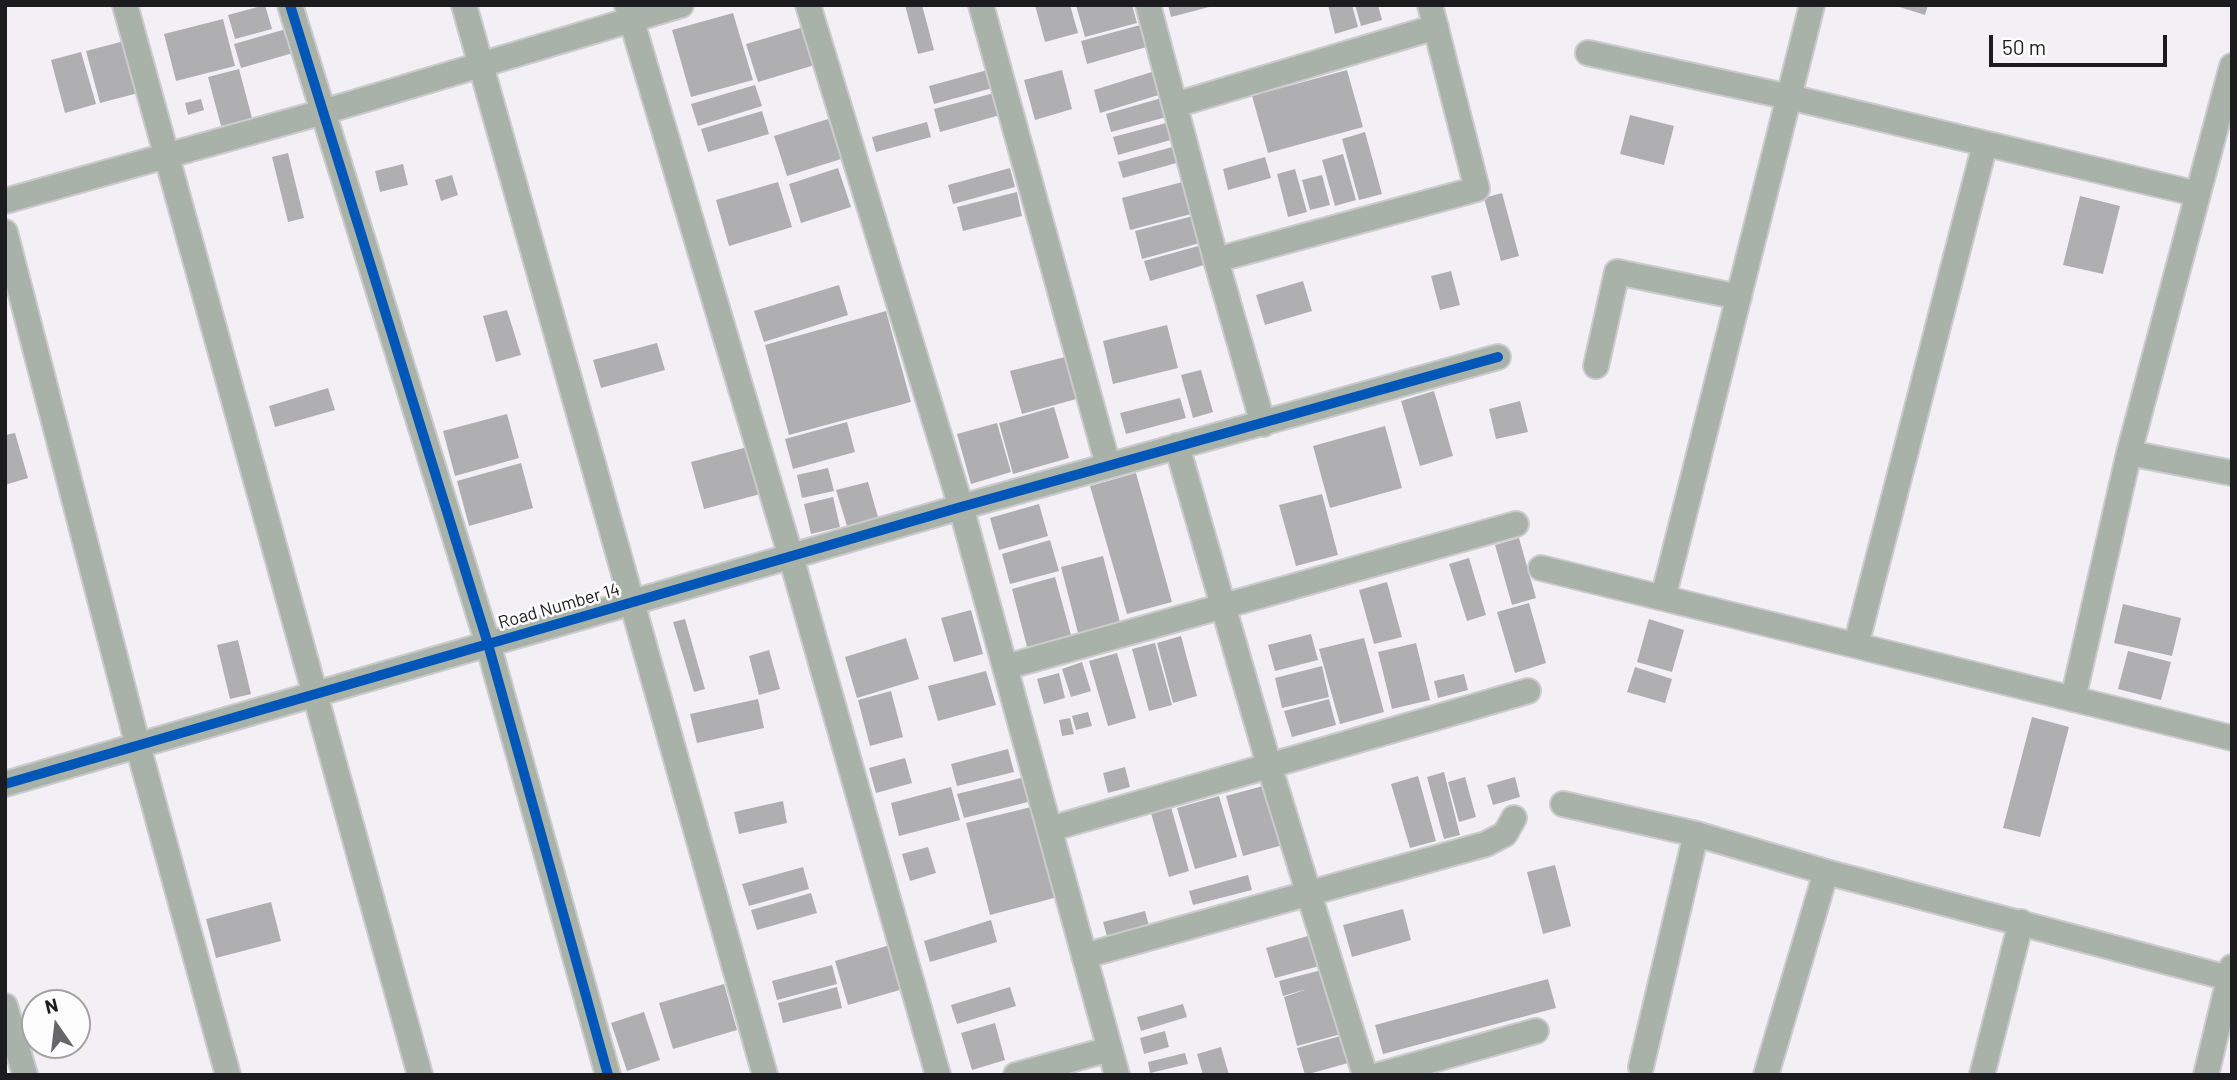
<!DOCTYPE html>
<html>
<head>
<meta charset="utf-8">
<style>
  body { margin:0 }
  #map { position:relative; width:2237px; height:1080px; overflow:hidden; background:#f2f0f5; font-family:Barlow,sans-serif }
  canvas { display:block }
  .frame { position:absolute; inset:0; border:7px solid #1c1b1d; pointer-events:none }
  .north { position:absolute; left:21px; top:989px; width:70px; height:70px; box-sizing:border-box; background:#fdfdfe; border:2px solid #a3a3a4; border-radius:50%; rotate:346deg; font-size:19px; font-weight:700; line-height:28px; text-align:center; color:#1c1b1d }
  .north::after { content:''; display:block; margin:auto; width:24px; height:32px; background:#676669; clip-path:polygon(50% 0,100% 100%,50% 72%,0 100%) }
  .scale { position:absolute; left:1989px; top:35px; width:178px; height:32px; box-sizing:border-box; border:4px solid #1c1b1d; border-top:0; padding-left:9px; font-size:21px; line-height:24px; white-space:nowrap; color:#1c1b1d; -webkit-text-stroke:5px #fdfdfe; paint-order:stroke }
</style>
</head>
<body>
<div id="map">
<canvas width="2237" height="1080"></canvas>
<div class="frame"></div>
<div class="north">N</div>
<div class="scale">50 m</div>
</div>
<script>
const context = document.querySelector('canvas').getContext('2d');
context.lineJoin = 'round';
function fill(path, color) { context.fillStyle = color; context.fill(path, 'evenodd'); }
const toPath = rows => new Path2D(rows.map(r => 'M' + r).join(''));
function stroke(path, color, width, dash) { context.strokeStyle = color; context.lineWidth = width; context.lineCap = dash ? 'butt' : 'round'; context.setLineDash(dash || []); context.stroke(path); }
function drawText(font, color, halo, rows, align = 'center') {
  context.font = font + ' Barlow,sans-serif'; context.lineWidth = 5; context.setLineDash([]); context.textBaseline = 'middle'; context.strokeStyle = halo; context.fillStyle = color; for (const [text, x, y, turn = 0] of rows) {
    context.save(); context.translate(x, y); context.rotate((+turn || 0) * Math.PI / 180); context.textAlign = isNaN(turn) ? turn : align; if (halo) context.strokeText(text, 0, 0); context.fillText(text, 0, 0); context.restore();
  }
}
fill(toPath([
  [265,5,272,29,235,39,228,15],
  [905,5,922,5,934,50,918,54],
  [1035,5,1070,5,1078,33,1045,42],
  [1076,5,1132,5,1137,23,1085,37],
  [1168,5,1213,5,1213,6,1171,17],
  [1328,5,1352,5,1358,27,1335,34],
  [1355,5,1378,5,1382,20,1361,26],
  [1893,5,1928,5,1925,15],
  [733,13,753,80,691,97,672,30],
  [223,19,235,66,176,81,164,34],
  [1144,24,1150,46,1087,64,1081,41],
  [807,26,818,64,758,82,746,44],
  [293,27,300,51,241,68,234,44],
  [132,39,146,91,100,103,86,51],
  [81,52,96,104,65,113,51,60],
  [239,69,252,118,221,126,208,77],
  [991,69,996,87,934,104,929,86],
  [1062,70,1072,109,1035,120,1024,80],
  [1347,70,1363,127,1268,153,1252,96],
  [1155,71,1162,94,1100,113,1094,90],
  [755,85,762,106,698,126,691,104],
  [994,93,1000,115,940,132,934,109],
  [1165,97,1170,116,1111,132,1106,114],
  [201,99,204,110,188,115,185,103],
  [762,111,769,134,708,152,701,129],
  [1630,115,1674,126,1664,165,1620,154],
  [828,119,841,159,787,176,774,136],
  [927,122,931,137,876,152,872,137],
  [1170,122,1174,139,1118,155,1113,137],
  [1365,132,1382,194,1359,200,1342,139],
  [1176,146,1180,162,1123,178,1118,162],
  [288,153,304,218,288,222,272,157],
  [1343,154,1356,200,1335,206,1322,160],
  [1265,157,1271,178,1228,190,1223,169],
  [403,164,408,185,380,192,375,171],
  [838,168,851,207,801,223,789,184],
  [1010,168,1015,187,953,204,948,185],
  [1295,169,1307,212,1288,217,1277,174],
  [452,175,458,195,441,201,435,180],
  [1322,175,1330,205,1310,210,1302,180],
  [1186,181,1195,213,1130,230,1122,198],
  [778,182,792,227,729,246,716,200],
  [1017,192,1022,216,963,231,957,207],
  [1502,193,1519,256,1501,261,1484,198],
  [2080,196,2120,206,2103,274,2063,265],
  [1193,216,1200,243,1142,259,1135,231],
  [1209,243,1214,262,1150,281,1144,261],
  [1451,271,1460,305,1440,310,1431,276],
  [1303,281,1312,311,1265,325,1256,295],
  [839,285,848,315,764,342,754,311],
  [507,310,521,355,496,362,483,316],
  [886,311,911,402,789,435,765,345],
  [1167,325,1178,368,1113,384,1103,341],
  [657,343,665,370,601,388,593,360],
  [1069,356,1080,398,1022,414,1010,371],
  [1201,370,1213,412,1193,418,1181,375],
  [328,388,335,410,275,427,269,406],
  [1434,391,1453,456,1420,466,1401,401],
  [1180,398,1186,418,1126,434,1120,413],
  [1520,401,1528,432,1496,439,1489,409],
  [1054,407,1069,458,1013,474,999,423],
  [507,414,519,458,455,476,443,431],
  [847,422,855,452,793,469,785,439],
  [997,423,1011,472,971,484,957,434],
  [1385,426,1402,488,1330,508,1313,446],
  [15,433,28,478,5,485,5,435],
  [755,445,768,492,704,509,691,462],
  [521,463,533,508,469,526,457,481],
  [828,468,834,491,802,498,797,475],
  [1136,473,1172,602,1127,614,1090,486],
  [868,482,878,517,847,526,836,490],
  [1322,494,1338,555,1296,566,1279,505],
  [833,497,840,527,811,534,804,504],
  [1039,504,1048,536,999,550,990,518],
  [1519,538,1536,598,1512,605,1495,545],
  [1050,540,1059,571,1010,584,1002,554],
  [1103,556,1120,622,1078,633,1061,567],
  [1469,558,1486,615,1467,621,1449,564],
  [1055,577,1071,635,1027,647,1012,589],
  [1387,582,1402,637,1374,644,1359,590],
  [1529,603,1546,663,1515,673,1497,612],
  [2123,604,2181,618,2172,656,2114,643],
  [971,610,983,654,954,662,941,618],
  [685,619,705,689,694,692,673,622],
  [1649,619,1684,630,1672,672,1637,662],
  [1311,634,1318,660,1275,671,1268,645],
  [1181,636,1197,696,1173,703,1157,643],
  [906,638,919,679,857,698,845,657],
  [1364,638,1384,712,1340,724,1319,649],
  [238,640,251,694,230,699,217,645],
  [1155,643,1172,705,1149,711,1132,649],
  [1416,643,1430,700,1392,709,1378,652],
  [769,650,780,689,759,695,749,656],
  [2128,651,2171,662,2161,700,2118,689],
  [1117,653,1136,718,1108,726,1089,661],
  [1082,662,1091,691,1071,697,1062,669],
  [1322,666,1329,697,1282,708,1275,678],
  [1635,667,1672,679,1665,703,1627,692],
  [986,671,996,705,938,721,928,686],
  [1059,673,1065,698,1044,704,1037,679],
  [1464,674,1468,690,1438,698,1434,681],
  [891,691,903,737,870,746,858,700],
  [758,699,764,728,697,743,690,714],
  [1329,699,1336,725,1292,737,1284,711],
  [1088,712,1092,726,1076,730,1072,716],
  [2032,717,2069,727,2040,837,2003,828],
  [1070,718,1074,734,1062,736,1059,720],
  [1008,749,1014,772,957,786,951,764],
  [905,758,912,783,876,793,869,768],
  [1125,767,1130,787,1108,793,1103,773],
  [1444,772,1460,835,1444,839,1427,777],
  [1029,776,1036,800,964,818,957,794],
  [1418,776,1436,841,1410,848,1391,784],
  [1465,777,1476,817,1459,822,1448,782],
  [1515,777,1520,797,1493,805,1487,785],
  [1274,783,1290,843,1243,856,1226,796],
  [951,787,960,820,899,836,891,803],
  [1219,796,1237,857,1195,869,1177,808],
  [783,801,787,823,739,834,734,812],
  [1031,807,1054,898,990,915,966,823],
  [1171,807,1189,871,1169,877,1151,813],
  [928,847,936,873,910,881,902,854],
  [1555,865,1571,926,1543,934,1527,872],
  [803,867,809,889,749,906,742,884],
  [1248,875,1252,890,1193,905,1189,891],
  [811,893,817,913,757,930,751,910],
  [271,902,281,941,216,958,206,919],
  [1403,909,1411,940,1352,957,1343,925],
  [1145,911,1150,930,1108,940,1103,922],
  [991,920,997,942,930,962,924,941],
  [1315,934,1323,965,1275,978,1266,948],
  [897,943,910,987,848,1005,835,961],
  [832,965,837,984,777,1000,772,981],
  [1329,968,1345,1033,1297,1046,1284,997,1307,989,1283,996,1279,981],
  [1548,979,1556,1008,1383,1054,1375,1025],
  [724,984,737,1030,673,1049,659,1003],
  [837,987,842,1008,783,1023,778,1003],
  [1010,987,1016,1006,957,1024,951,1005],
  [1183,1004,1187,1017,1141,1031,1137,1017],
  [644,1012,660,1060,627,1071,611,1023],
  [995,1023,1005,1060,972,1070,961,1033],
  [1165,1031,1169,1047,1144,1054,1140,1038],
  [1351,1033,1359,1060,1305,1075,1297,1048],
  [1221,1047,1229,1075,1203,1075,1197,1054],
  [1185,1053,1188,1064,1150,1073,1148,1062]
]), '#afafb2');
const minor = toPath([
  [125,5,420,1075],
  [290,5,488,644,608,1075],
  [464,5,765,1075],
  [627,5,791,557,938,1075],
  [808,5,961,507,1117,1075],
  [981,5,1108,465],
  [1148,5,1216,260,1263,424],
  [1588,53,1789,97,2198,194],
  [2232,66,2129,453,2232,473],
  [1175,105,1436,27],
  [5,201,323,112,681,5],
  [5,232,138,746,228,1075],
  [1216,260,1477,189,1430,5],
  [1596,366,1617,272,1739,297],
  [1177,446,1269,765,1365,1075],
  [1541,568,2232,738],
  [1663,598,1812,5],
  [1856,645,1985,144],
  [1006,667,1516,524],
  [2073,699,2129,453],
  [5,784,961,507,1498,357],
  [1563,804,1696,834,1826,872,2232,979],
  [1050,829,1528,691],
  [1084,956,1486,844,1505,834,1514,818],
  [5,1006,25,1075],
  [1641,1067,1696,834],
  [1016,1075,1110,1049],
  [1379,1075,1536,1031],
  [1766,1075,1826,872],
  [1982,1075,2021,922],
  [2206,1075,2232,967]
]);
stroke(minor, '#cbcacd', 28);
stroke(minor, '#a9b2a8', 24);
stroke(toPath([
  [290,5,488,644,608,1075],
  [5,784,961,507,1498,357]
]), '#0057b8', 10);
drawText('18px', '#1c1b1d', '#fdfdfe', [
  ["Road Number 14",559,606,-16]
]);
</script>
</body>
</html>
